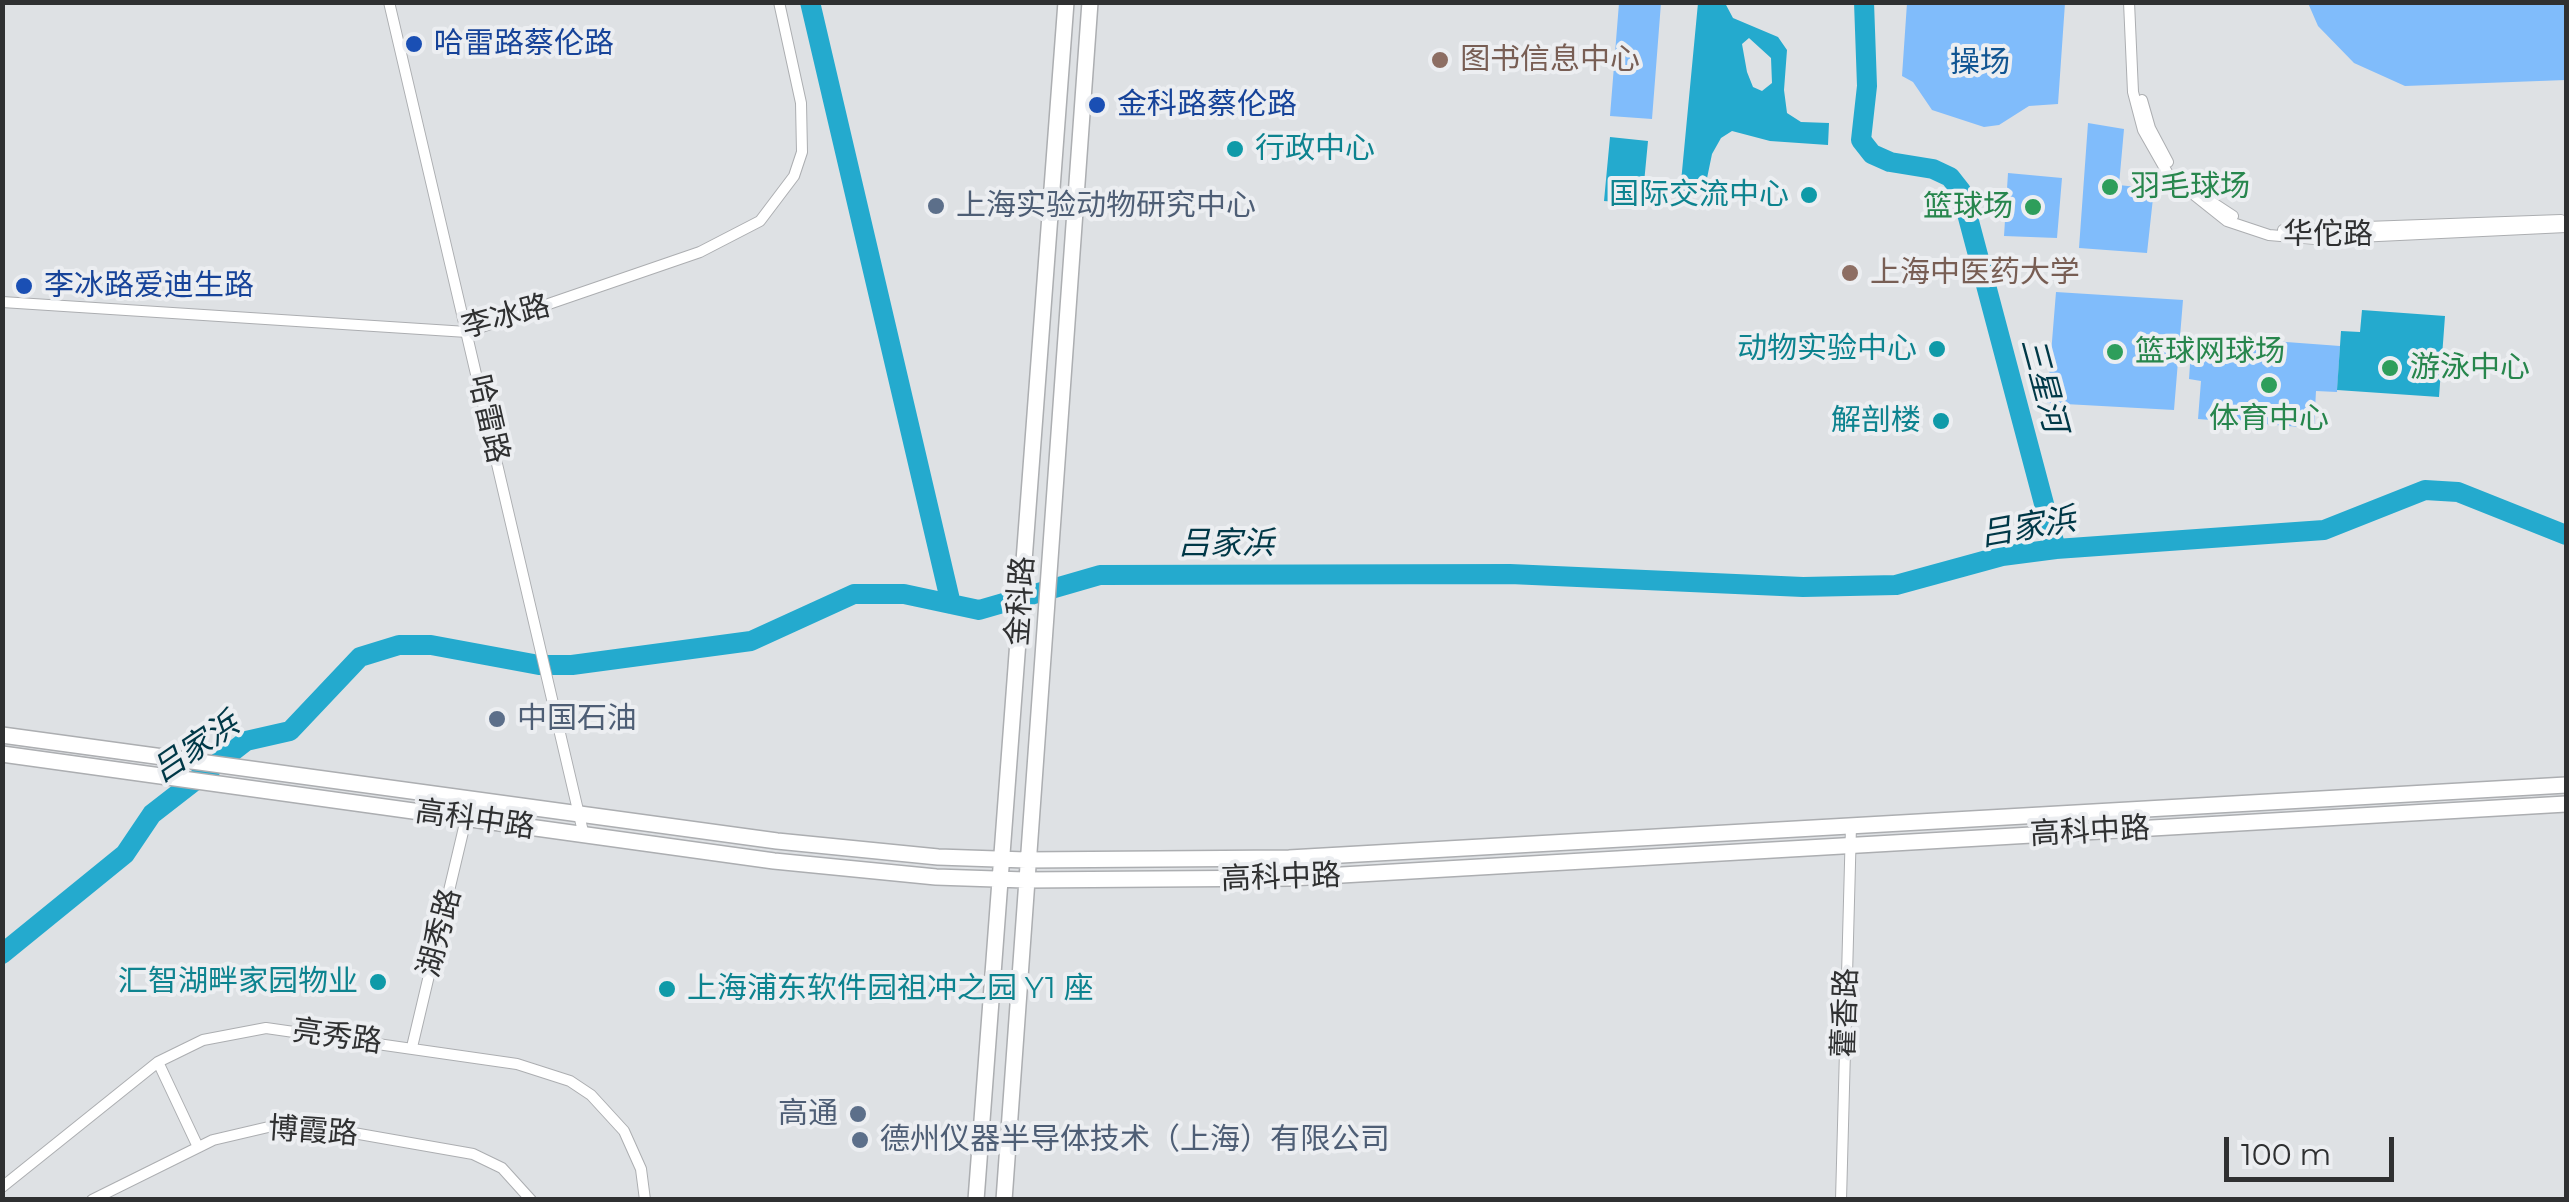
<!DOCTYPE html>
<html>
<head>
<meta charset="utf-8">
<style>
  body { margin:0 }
  #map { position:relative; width:2569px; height:1202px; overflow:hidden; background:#dee1e4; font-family:Montserrat,sans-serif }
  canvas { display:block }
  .frame { position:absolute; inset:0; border:5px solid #2f3031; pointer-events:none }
  .scale { position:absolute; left:2224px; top:1137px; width:170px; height:45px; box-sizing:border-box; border:5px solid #2f3031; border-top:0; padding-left:12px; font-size:30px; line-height:35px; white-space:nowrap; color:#2f3031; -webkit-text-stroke:8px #eceef1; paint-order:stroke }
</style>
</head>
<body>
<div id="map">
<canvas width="2569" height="1202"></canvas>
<div class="frame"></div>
<div class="scale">100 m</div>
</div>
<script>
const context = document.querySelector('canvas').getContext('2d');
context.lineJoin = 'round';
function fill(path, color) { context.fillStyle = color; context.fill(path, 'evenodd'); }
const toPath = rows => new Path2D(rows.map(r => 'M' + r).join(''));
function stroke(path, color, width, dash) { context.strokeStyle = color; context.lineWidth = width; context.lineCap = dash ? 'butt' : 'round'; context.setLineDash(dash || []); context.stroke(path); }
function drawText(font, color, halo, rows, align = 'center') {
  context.font = font + ' Montserrat,"Noto Sans SC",sans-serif'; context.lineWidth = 8; context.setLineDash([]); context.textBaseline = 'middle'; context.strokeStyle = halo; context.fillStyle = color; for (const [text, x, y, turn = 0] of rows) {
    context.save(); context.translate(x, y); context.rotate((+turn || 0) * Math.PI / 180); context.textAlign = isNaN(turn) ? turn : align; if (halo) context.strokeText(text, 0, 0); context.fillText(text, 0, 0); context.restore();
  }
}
fill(toPath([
  [1619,3,1661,3,1652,119,1610,116],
  [1907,3,2065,3,2058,104,2029,106,1999,125,1984,127,1932,110,1913,82,1902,76],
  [2308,3,2566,3,2566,80,2405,86,2354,63,2318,26],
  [2088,123,2124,129,2119,185,2154,189,2147,253,2079,248],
  [2008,173,2062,178,2057,238,2004,236],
  [2056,292,2183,300,2174,410,2047,403],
  [2192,335,2340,346,2337,392,2316,391,2314,428,2198,419,2201,381,2189,379]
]), '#80bcfb');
fill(toPath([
  [1698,3,1725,3,1733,18,1778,37,1787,50,1784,90,1787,113,1801,122,1829,123,1828,145,1770,141,1732,131,1721,138,1712,154,1705,188,1679,203],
  [1749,38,1771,58,1772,83,1762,91,1753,87,1747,72,1742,44],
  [1610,137,1648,141,1642,204,1604,201],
  [2362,310,2445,316,2439,397,2337,390,2341,331,2360,332]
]), '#24aace');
stroke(toPath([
  [810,2,951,604],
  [1864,2,1867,86,1861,140,1872,154,1890,162,1933,169,1950,177,1961,191,2056,549],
  [2,954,125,854,152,814,246,741,290,731,360,657,399,645,431,645,539,665,572,665,751,641,854,594,904,594,979,610,1100,575,1510,574,1803,587,1896,585,2002,556,2056,549,2324,530,2425,490,2458,492,2566,535]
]), '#24aace', 20);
const minor = toPath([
  [389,2,584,836],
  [2129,2,2133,92,2143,130,2168,174,2227,221,2269,235,2316,239,2566,227],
  [2142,100,2150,128,2168,162],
  [2201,195,2233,216],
  [2283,230,2561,220],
  [2,302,467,332,700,252,760,221,794,176,802,152,801,103,779,2],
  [412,1047,466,819],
  [158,1062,198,1147],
  [2,1187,158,1062,203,1040,266,1028,517,1064,570,1081,591,1095,624,1131,641,1169,645,1200],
  [92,1200,213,1140,277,1125,325,1128,473,1154,502,1168,531,1200],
  [1841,1200,1851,826]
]);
const primary = toPath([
  [2,735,777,841,938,857,1026,860,1289,858,2566,785],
  [2,754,774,861,936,877,1025,880,1290,878,2566,804],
  [976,1200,1066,2],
  [1004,1200,1090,2]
]);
stroke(minor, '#acaeb1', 12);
stroke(primary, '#acaeb1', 18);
stroke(minor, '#fff', 10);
stroke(primary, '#fff', 15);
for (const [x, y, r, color] of [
  [414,44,10,"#1a4fb4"],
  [1440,60,10,"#8d6e63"],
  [1097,105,10,"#1a4fb4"],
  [1235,149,10,"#0f9aa8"],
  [2110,187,10,"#2e9e5b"],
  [1809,195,10,"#0f9aa8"],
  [936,206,10,"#5c6f8a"],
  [2033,207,10,"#2e9e5b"],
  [1850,273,10,"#8d6e63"],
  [24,286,10,"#1a4fb4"],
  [1937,349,10,"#0f9aa8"],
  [2115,352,10,"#2e9e5b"],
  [2390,368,10,"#2e9e5b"],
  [2269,385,10,"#2e9e5b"],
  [1941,421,10,"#0f9aa8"],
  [497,719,10,"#5c6f8a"],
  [378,982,10,"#0f9aa8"],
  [667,989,10,"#0f9aa8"],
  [858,1114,10,"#5c6f8a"],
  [860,1140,10,"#5c6f8a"]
]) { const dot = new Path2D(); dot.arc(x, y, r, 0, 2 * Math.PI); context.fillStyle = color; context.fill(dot); stroke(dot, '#eceef1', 4); }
drawText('30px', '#164399', '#eceef1', [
  ["哈雷路蔡伦路",434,44],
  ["金科路蔡伦路",1117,105],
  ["李冰路爱迪生路",44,286]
], 'left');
drawText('30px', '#785e54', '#eceef1', [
  ["图书信息中心",1460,60],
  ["上海中医药大学",1870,273]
], 'left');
drawText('30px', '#105592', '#eceef1', [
  ["操场",1980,63]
]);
drawText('30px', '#0d838f', '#eceef1', [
  ["行政中心",1255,149,"left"],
  ["国际交流中心",1789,195],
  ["动物实验中心",1917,349],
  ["解剖楼",1921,421],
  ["汇智湖畔家园物业",358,982],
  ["上海浦东软件园祖冲之园 Y1 座",687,989,"left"]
], 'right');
drawText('30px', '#27864d', '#eceef1', [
  ["羽毛球场",2130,187],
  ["篮球场",2013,207,"right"],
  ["篮球网球场",2135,352],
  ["游泳中心",2410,368],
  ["体育中心",2269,419,"center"]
], 'left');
drawText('30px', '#4e5e75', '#eceef1', [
  ["上海实验动物研究中心",956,206],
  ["中国石油",517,719],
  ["高通",838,1114,"right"],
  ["德州仪器半导体技术（上海）有限公司",880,1140]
], 'left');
drawText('30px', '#2f3031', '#eceef1', [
  ["华佗路",2328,235],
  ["李冰路",506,317,-15],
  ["哈雷路",488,419,77],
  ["金科路",1021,601,-86],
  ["高科中路",475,820,8],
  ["高科中路",2090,832,-3],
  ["高科中路",1281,878,-2],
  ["湖秀路",440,933,-75],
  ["藿香路",1846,1013,-88],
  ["亮秀路",337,1037,8],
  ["博霞路",313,1132,4]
]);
drawText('italic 32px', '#003847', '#eceef1', [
  ["三星河",2043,385,75],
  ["吕家浜",2028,528,-10],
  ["吕家浜",1226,545],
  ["吕家浜",196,748,-34]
]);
</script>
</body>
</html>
